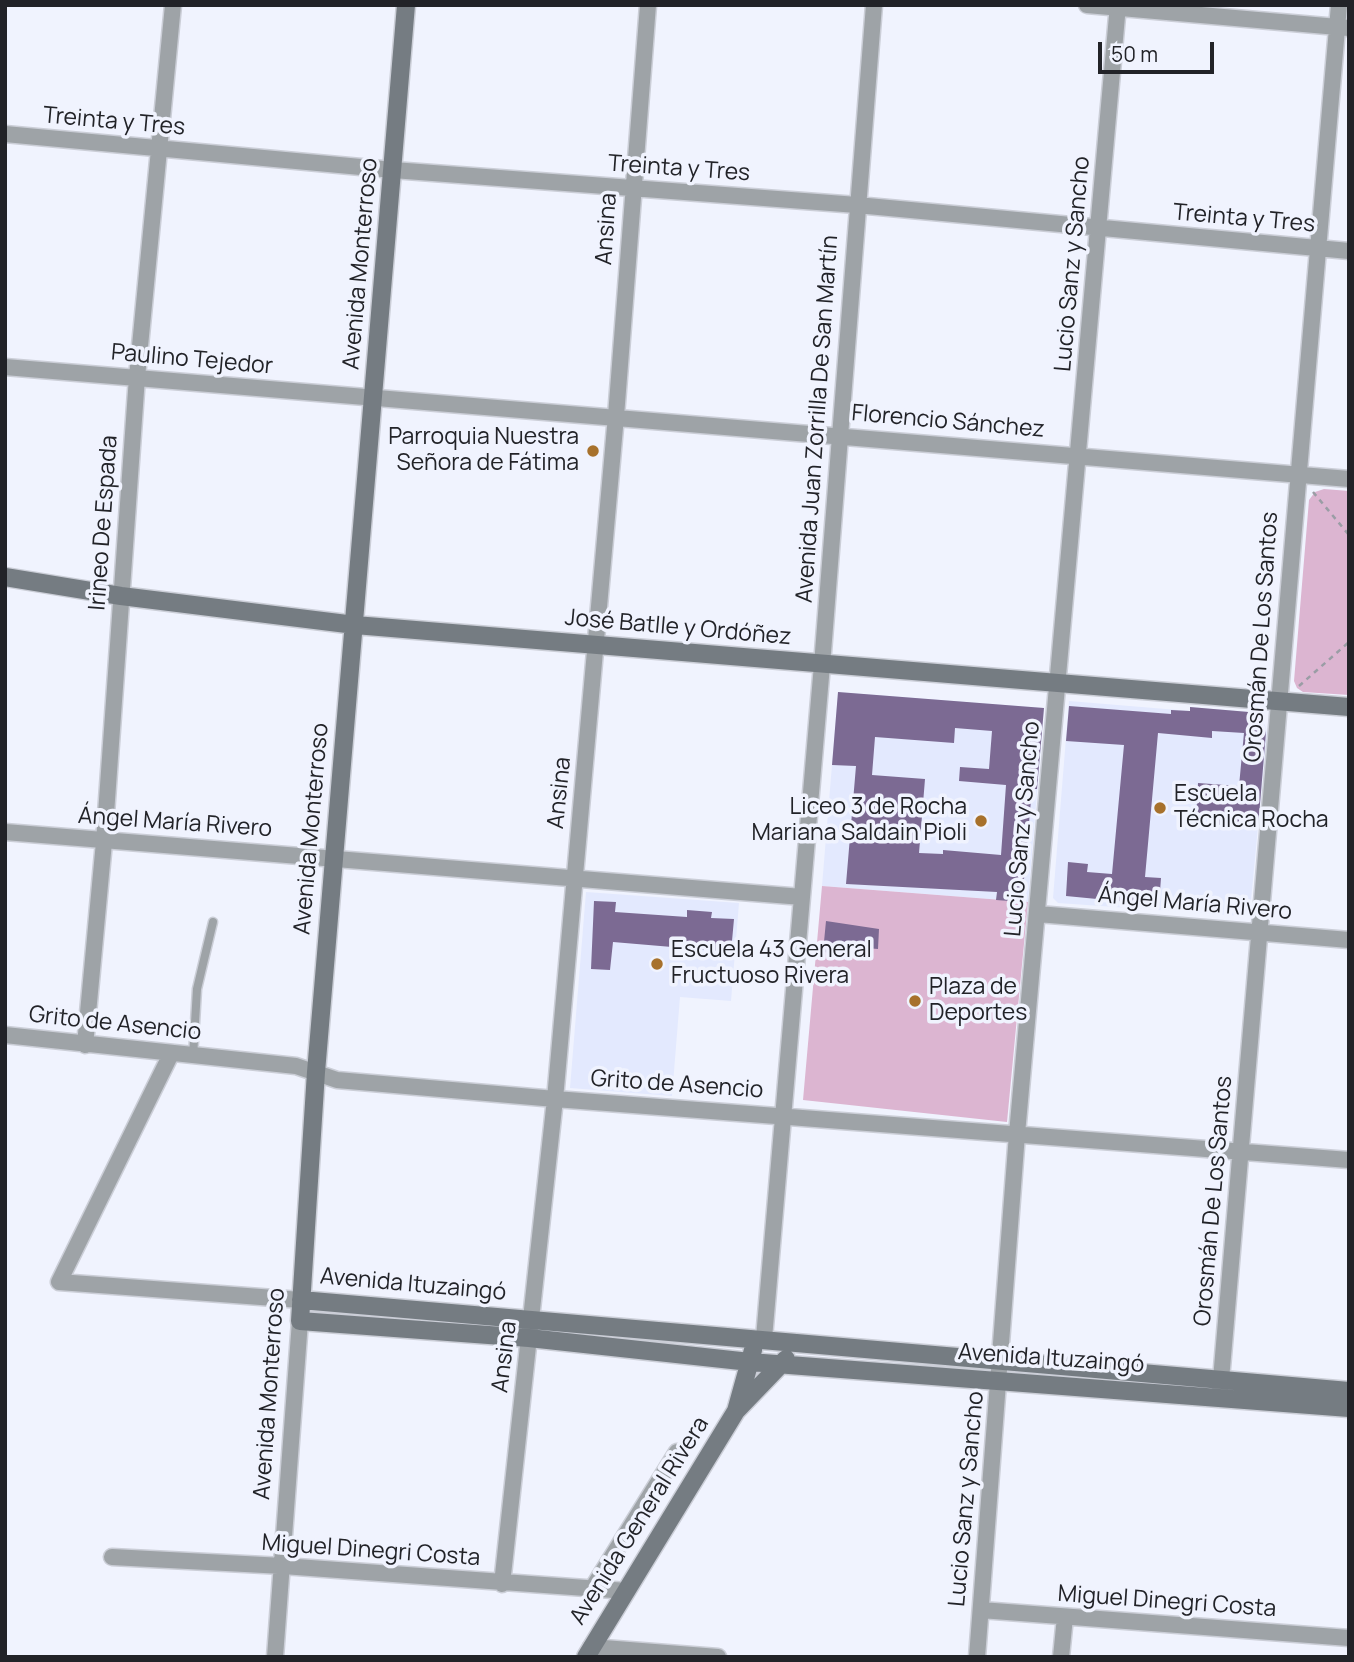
<!DOCTYPE html>
<html>
<head>
<meta charset="utf-8">
<style>
  body { margin:0 }
  #map { position:relative; width:1354px; height:1662px; overflow:hidden; background:#f0f3fe; font-family:Manrope,sans-serif }
  canvas { display:block }
  .frame { position:absolute; inset:0; border:7px solid #222328; pointer-events:none }
  .scale { position:absolute; left:1098px; top:42px; width:116px; height:32px; box-sizing:border-box; border:4px solid #222328; border-top:0; padding-left:9px; font-size:21px; line-height:24px; white-space:nowrap; color:#222328; -webkit-text-stroke:5px #f0f3fe; paint-order:stroke }
</style>
</head>
<body>
<div id="map">
<canvas width="1354" height="1662"></canvas>
<div class="frame"></div>
<div class="scale">50 m</div>
</div>
<script>
const context = document.querySelector('canvas').getContext('2d');
context.lineJoin = 'round';
function fill(path, color) { context.fillStyle = color; context.fill(path, 'evenodd'); }
const toPath = rows => new Path2D(rows.map(r => 'M' + r).join(''));
function stroke(path, color, width, dash) { context.strokeStyle = color; context.lineWidth = width; context.lineCap = dash ? 'butt' : 'round'; context.setLineDash(dash || []); context.stroke(path); }
function drawText(font, color, halo, rows, align = 'center') {
  context.font = font + ' Manrope,sans-serif'; context.lineWidth = 7; context.setLineDash([]); context.textBaseline = 'middle'; context.strokeStyle = halo; context.fillStyle = color; for (const [text, x, y, turn = 0] of rows) {
    context.save(); context.translate(x, y); context.rotate((+turn || 0) * Math.PI / 180); context.textAlign = isNaN(turn) ? turn : align; if (halo) context.strokeText(text, 0, 0); context.fillText(text, 0, 0); context.restore();
  }
}
fill(toPath([
  [838,692,1044,708,1028,902,822,886],
  [1069,701,1190,711,1190,707,1249,712,1263,719,1267,732,1250,911,1243,916,1058,903,1053,898],
  [586,892,739,903,731,1001,680,997,672,1096,570,1088]
]), '#e3e9fe');
fill(toPath([
  [1324,489,1349,491,1349,695,1303,692,1297,688,1294,681,1309,500,1315,492],
  [822,886,1028,902,1007,1122,803,1100]
]), '#dcb5d1');
fill(toPath([
  [838,692,1044,708,1037,789,1032,789,1022,902,996,900,997,892,846,884,856,766,832,765],
  [955,728,992,731,989,769,960,767,959,781,1006,785,1001,855,943,850,943,854,919,853,925,779,872,775,875,737,954,743],
  [1069,706,1171,714,1171,710,1190,711,1190,707,1249,712,1259,716,1266,732,1258,828,1210,824,1211,818,1196,817,1198,783,1239,786,1244,733,1212,731,1212,738,1158,733,1145,877,1161,878,1159,905,1066,896,1068,862,1088,864,1087,872,1112,874,1124,745,1066,741],
  [594,901,616,902,615,912,687,917,687,910,712,912,711,918,734,919,731,952,613,942,610,970,591,969],
  [826,921,879,929,878,949,841,946,840,954,823,952]
]), '#7c6a93');
const lane = toPath([
  [193,1057,197,989,213,922]
]);
const street = toPath([
  [1087,5,1349,28],
  [5,134,393,170,857,205,1349,251],
  [5,367,1349,479],
  [5,832,802,897],
  [1038,914,1349,940],
  [5,1035,296,1066,337,1080,555,1099,1349,1160],
  [85,1045,104,842,137,377,173,5],
  [171,1054,59,1282,301,1300],
  [764,1338,822,665,874,5],
  [1220,1391,1339,5],
  [112,1557,283,1566,627,1591],
  [502,1584,555,1099,616,416,648,5],
  [592,1589,677,1452],
  [981,1610,1349,1638],
  [591,1647,718,1657],
  [275,1657,300,1321],
  [977,1657,1017,1134,1118,5],
  [1061,1657,1065,1617]
]);
const secondary = toPath([
  [406,5,316,1072,300,1321,529,1338,750,1362,1349,1408],
  [5,577,121,596,355,625,1349,707],
  [301,1300,1349,1391],
  [736,1411,753,1350],
  [586,1657,736,1411,786,1359]
]);
stroke(lane, '#cbced7', 11);
stroke(street, '#cbced7', 19);
stroke(secondary, '#cbced7', 21);
stroke(toPath([
  [1313,492,1349,535],
  [1299,686,1349,642]
]), '#9a9da5', 2.5, [5, 5]);
stroke(lane, '#9ea3a7', 8);
stroke(street, '#9ea3a7', 16);
stroke(secondary, '#757c82', 18);
for (const [x, y, r, color] of [
  [593,451,7,"#a7712c"],
  [1160,808,7,"#a7712c"],
  [981,821,7,"#a7712c"],
  [657,964,7,"#a7712c"],
  [915,1001,7,"#a7712c"]
]) { const dot = new Path2D(); dot.arc(x, y, r, 0, 2 * Math.PI); context.fillStyle = color; context.fill(dot); stroke(dot, '#f0f3fe', 2.5); }
drawText('23px', '#222328', '#f0f3fe', [
  ["Treinta y Tres",114,122,5],
  ["Treinta y Tres",679,169,4],
  ["Treinta y Tres",1244,219,5],
  ["Ansina",607,229,-86],
  ["Avenida Monterroso",361,264,-85],
  ["Lucio Sanz y Sancho",1073,264,-85],
  ["Paulino Tejedor",192,360,5],
  ["Avenida Juan Zorrilla De San Martín",818,419,-86],
  ["Florencio Sánchez",948,422,5],
  ["Irineo De Espada",104,523,-86],
  ["José Batlle y Ordóñez",678,628,5],
  ["Orosmán De Los Santos",1262,637,-86],
  ["Ansina",560,793,-84],
  ["Ángel María Rivero",175,823,4],
  ["Avenida Monterroso",312,829,-85],
  ["Lucio Sanz y Sancho",1023,829,-85],
  ["Ángel María Rivero",1195,904,5],
  ["Grito de Asencio",115,1024,6],
  ["Grito de Asencio",677,1085,4],
  ["Orosmán De Los Santos",1214,1201,-85],
  ["Avenida Ituzaingó",413,1285,5],
  ["Ansina",505,1357,-83],
  ["Avenida Ituzaingó",1051,1359,4],
  ["Avenida Monterroso",270,1394,-86],
  ["Lucio Sanz y Sancho",967,1499,-85],
  ["Avenida General Rivera",640,1521,-58],
  ["Miguel Dinegri Costa",371,1551,4],
  ["Miguel Dinegri Costa",1167,1602,4]
]);
drawText('23px', '#222328', '#f0f3fe', [
  ["Parroquia Nuestra",579,438,"right"],
  ["Señora de Fátima",579,464,"right"],
  ["Escuela",1174,795],
  ["Técnica Rocha",1174,821],
  ["Liceo 3 de Rocha",967,808,"right"],
  ["Mariana Saldain Pioli",967,834,"right"],
  ["Escuela 43 General",671,951],
  ["Fructuoso Rivera",671,977],
  ["Plaza de",929,988],
  ["Deportes",929,1014]
], 'left');
</script>
</body>
</html>
